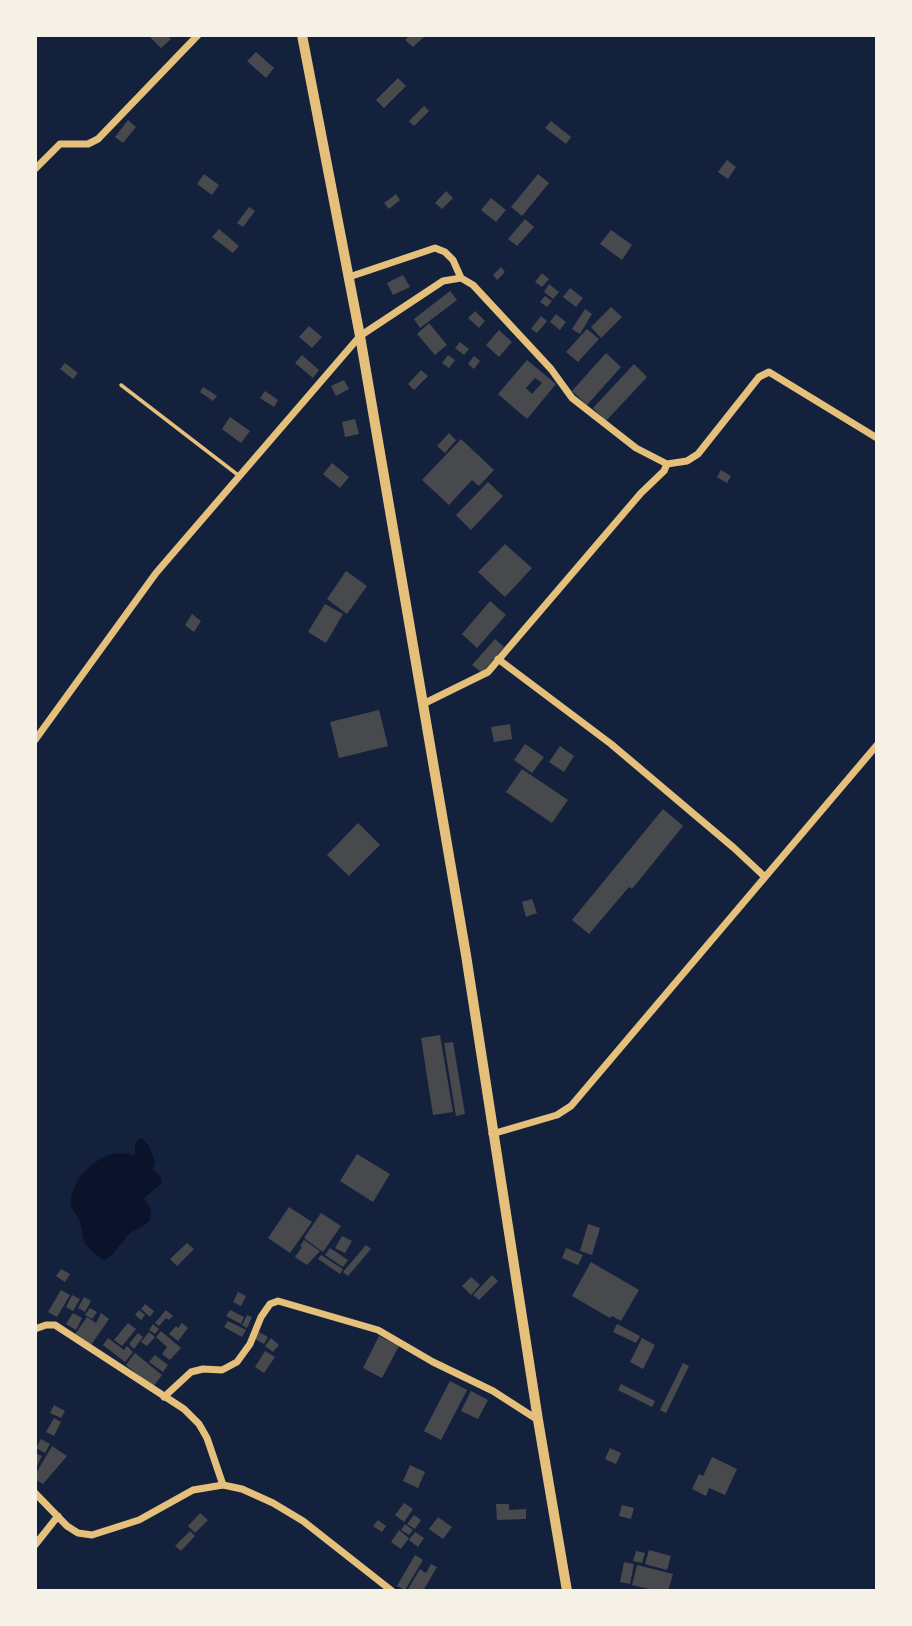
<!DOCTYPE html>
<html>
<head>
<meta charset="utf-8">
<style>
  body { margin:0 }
  #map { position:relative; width:912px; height:1626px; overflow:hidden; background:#14213d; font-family:"Sofia Sans Condensed",sans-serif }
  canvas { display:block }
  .frame { position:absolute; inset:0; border:37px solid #f6f1e7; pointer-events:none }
</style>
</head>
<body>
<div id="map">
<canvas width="912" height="1626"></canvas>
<div class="frame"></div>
</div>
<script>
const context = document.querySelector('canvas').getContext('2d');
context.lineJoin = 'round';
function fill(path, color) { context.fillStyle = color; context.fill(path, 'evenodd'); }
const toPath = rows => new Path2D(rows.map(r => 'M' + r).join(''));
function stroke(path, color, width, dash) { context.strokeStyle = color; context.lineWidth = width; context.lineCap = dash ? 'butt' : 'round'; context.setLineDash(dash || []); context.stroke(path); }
fill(toPath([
  [139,1139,143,1139,149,1146,155,1161,153,1170,161,1177,162,1183,144,1198,151,1210,150,1220,146,1224,130,1233,111,1256,104,1260,96,1255,84,1243,80,1222,71,1206,71,1196,78,1179,92,1164,107,1155,120,1153,135,1155,135,1144]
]), '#0b132b');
fill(toPath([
  [148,35,167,35,171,39,161,48],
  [410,35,426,35,413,47,405,40],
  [256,52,274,68,266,78,247,61],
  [398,78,406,86,384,108,376,100],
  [424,106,429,111,414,126,409,121],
  [128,120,136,127,123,143,115,137],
  [551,121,571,137,566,144,545,128],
  [727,160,736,167,728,179,718,172],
  [204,174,219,185,212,195,197,184],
  [538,174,549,183,522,216,511,207],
  [446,191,453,198,442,209,435,203],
  [396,194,400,200,389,209,384,203],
  [491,198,506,210,496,222,481,210],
  [249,207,255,211,243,227,237,223],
  [525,219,534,227,517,246,508,239],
  [219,229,239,246,233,253,212,237],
  [611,230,632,245,622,260,600,244],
  [501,267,505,272,497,280,493,275],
  [542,273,549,279,542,287,535,282],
  [403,275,410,287,393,295,387,283],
  [549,284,559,292,553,299,544,292],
  [570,288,583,298,576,307,563,297],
  [450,291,457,300,420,328,414,319],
  [545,296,552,301,547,307,540,302],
  [611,307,622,317,601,338,591,327],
  [585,309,592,314,580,334,572,329],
  [475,311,485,321,479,328,468,318],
  [556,314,566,322,560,330,550,322],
  [541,316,547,321,537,333,531,329],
  [429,323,447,345,435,355,417,334],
  [309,326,322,337,312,348,299,337],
  [587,329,599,339,578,362,566,352],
  [499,330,512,342,499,357,486,345],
  [460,342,469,349,464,355,455,348],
  [606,353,621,367,587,405,572,391],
  [302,355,319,370,313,378,295,363],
  [448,355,455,360,449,368,442,363],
  [474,356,480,361,474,369,468,364],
  [527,360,556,384,527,419,498,394],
  [535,378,542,383,532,394,526,388],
  [65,363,78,373,73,379,60,369],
  [634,364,647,377,606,421,593,408],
  [421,370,428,376,414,390,408,384],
  [344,380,349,389,336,396,331,386],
  [203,387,217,396,213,401,200,392],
  [265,391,278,400,274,407,260,398],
  [230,417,250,431,241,443,222,429],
  [355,419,359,434,345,437,342,422],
  [449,433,456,440,445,453,437,446],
  [461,439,494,470,479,486,472,480,449,505,422,480],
  [332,463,349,477,340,488,323,474],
  [721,470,731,476,727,483,717,477],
  [488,482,503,496,471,530,456,515],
  [505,544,532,568,505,597,478,572],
  [346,571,367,586,347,614,327,599],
  [490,601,506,615,477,648,462,634],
  [325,604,343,614,326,643,308,632],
  [192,614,201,621,194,632,185,625],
  [495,639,504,647,482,673,472,665],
  [379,710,388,746,339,758,330,722],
  [510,724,512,739,494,742,491,727],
  [525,744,544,757,532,773,514,760],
  [560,746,574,756,564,772,549,762],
  [522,769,568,800,552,823,506,792],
  [663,809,683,826,632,889,629,887,589,934,572,920],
  [358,823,380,845,349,876,327,855],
  [532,899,537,913,526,917,522,902],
  [440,1035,453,1112,433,1115,421,1038],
  [453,1042,465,1114,456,1116,444,1043],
  [357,1154,390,1174,373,1202,340,1181],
  [289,1207,312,1222,290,1253,268,1238],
  [321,1213,341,1226,323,1252,304,1238],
  [588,1224,600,1228,592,1255,580,1251],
  [342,1236,352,1241,345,1253,335,1248],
  [304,1240,320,1251,307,1265,295,1257,302,1247,300,1246],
  [187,1243,194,1249,177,1266,170,1259],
  [366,1245,371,1249,348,1276,343,1272],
  [330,1248,348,1260,343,1267,325,1255],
  [566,1248,583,1255,578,1265,562,1258],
  [321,1255,343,1269,340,1274,318,1259],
  [591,1262,639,1290,621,1321,612,1316,610,1318,572,1296],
  [61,1269,70,1274,65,1282,56,1276],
  [492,1275,498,1281,479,1300,473,1295],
  [471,1277,480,1285,471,1295,462,1286],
  [61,1290,70,1295,57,1317,48,1312],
  [238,1292,246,1296,241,1306,233,1302],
  [72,1295,80,1299,73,1311,66,1307],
  [84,1297,91,1301,85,1312,78,1308],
  [145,1304,154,1311,150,1317,141,1309],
  [90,1308,97,1312,92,1319,85,1315],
  [139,1310,145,1315,141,1320,135,1315],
  [166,1310,173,1316,169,1320,166,1318,159,1326,155,1323],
  [230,1310,244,1317,241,1324,226,1316],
  [73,1313,82,1318,76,1330,66,1324],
  [101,1313,109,1319,91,1345,75,1334,87,1317,96,1323],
  [247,1315,252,1317,247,1328,242,1325],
  [228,1321,246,1330,242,1337,224,1327],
  [128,1323,136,1329,122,1346,114,1340],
  [182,1323,188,1328,178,1341,169,1334,176,1326,178,1328],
  [153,1324,159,1329,155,1334,149,1330],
  [617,1324,640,1336,636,1343,613,1332],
  [161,1331,181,1348,170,1360,162,1354,167,1347,156,1337],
  [149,1332,155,1337,147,1346,141,1342],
  [259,1332,268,1337,264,1344,255,1339],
  [138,1333,143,1337,134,1349,129,1344],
  [379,1336,399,1346,382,1378,363,1368],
  [108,1338,124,1350,127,1346,133,1352,125,1362,103,1345],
  [271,1338,279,1345,273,1352,265,1346],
  [642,1338,655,1345,643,1369,630,1362],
  [265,1351,275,1357,264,1373,255,1367],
  [135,1353,162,1375,153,1387,126,1365],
  [155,1355,168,1365,163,1372,149,1362],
  [683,1363,689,1366,666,1413,660,1410],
  [450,1381,467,1390,441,1440,424,1431],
  [621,1384,655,1401,652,1407,618,1390],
  [471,1391,488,1400,478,1419,461,1411],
  [54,1405,65,1411,61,1418,50,1413],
  [54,1418,61,1422,54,1436,46,1432],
  [41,1439,50,1444,45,1453,36,1448],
  [52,1446,67,1456,43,1484,35,1479,35,1475],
  [610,1448,621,1453,616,1464,605,1459],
  [35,1453,42,1456,35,1470],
  [712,1457,737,1469,725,1495,709,1488,706,1496,692,1489,699,1474,703,1476],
  [410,1465,425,1472,418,1488,403,1481],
  [404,1503,413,1509,404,1522,395,1515],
  [496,1504,509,1504,509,1510,526,1509,526,1519,497,1520],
  [622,1505,634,1508,631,1519,619,1516],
  [200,1513,208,1520,195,1533,188,1526],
  [414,1515,421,1520,415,1529,407,1524],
  [438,1517,452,1527,443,1539,429,1529],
  [378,1520,386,1526,382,1532,373,1526],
  [405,1524,413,1530,409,1535,401,1530],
  [399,1530,409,1538,401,1549,391,1542],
  [190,1531,195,1536,181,1551,175,1546],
  [415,1532,424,1538,418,1547,409,1540],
  [649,1550,671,1556,667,1570,645,1564],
  [636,1551,645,1553,642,1563,633,1561],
  [415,1555,423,1560,405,1590,397,1586],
  [624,1562,634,1564,630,1584,620,1582],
  [431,1564,437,1567,423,1591,407,1591,420,1569,426,1573],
  [637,1565,673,1574,668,1591,658,1591,632,1585]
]), '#48494c');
stroke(toPath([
  [121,385,238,475]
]), '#e5c07b', 3.5);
stroke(toPath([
  [35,169,60,144,88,144,98,139,198,35],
  [349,277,435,248,445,252,453,260,461,278],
  [667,464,687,461,698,454,759,377,769,372,877,438],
  [498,659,611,744,734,848,765,877],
  [35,740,156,573,360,336,443,281,461,278,473,285,551,369,572,398,636,448,667,464,664,471,641,493,488,672,423,704],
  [492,1134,557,1115,571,1106,877,745],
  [35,1329,46,1325,55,1325,184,1409,199,1424,207,1438,223,1485],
  [164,1397,191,1372,203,1369,222,1370,237,1362,250,1344,261,1317,270,1304,278,1301,378,1330,433,1362,493,1391,538,1420],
  [35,1493,67,1526,78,1533,92,1535,139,1520,193,1490,223,1485,242,1489,273,1503,303,1521,392,1591],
  [35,1545,58,1516]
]), '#e5c07b', 7);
stroke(toPath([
  [302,35,360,336,466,955,538,1420,567,1591]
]), '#e5c07b', 10);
</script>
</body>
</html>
